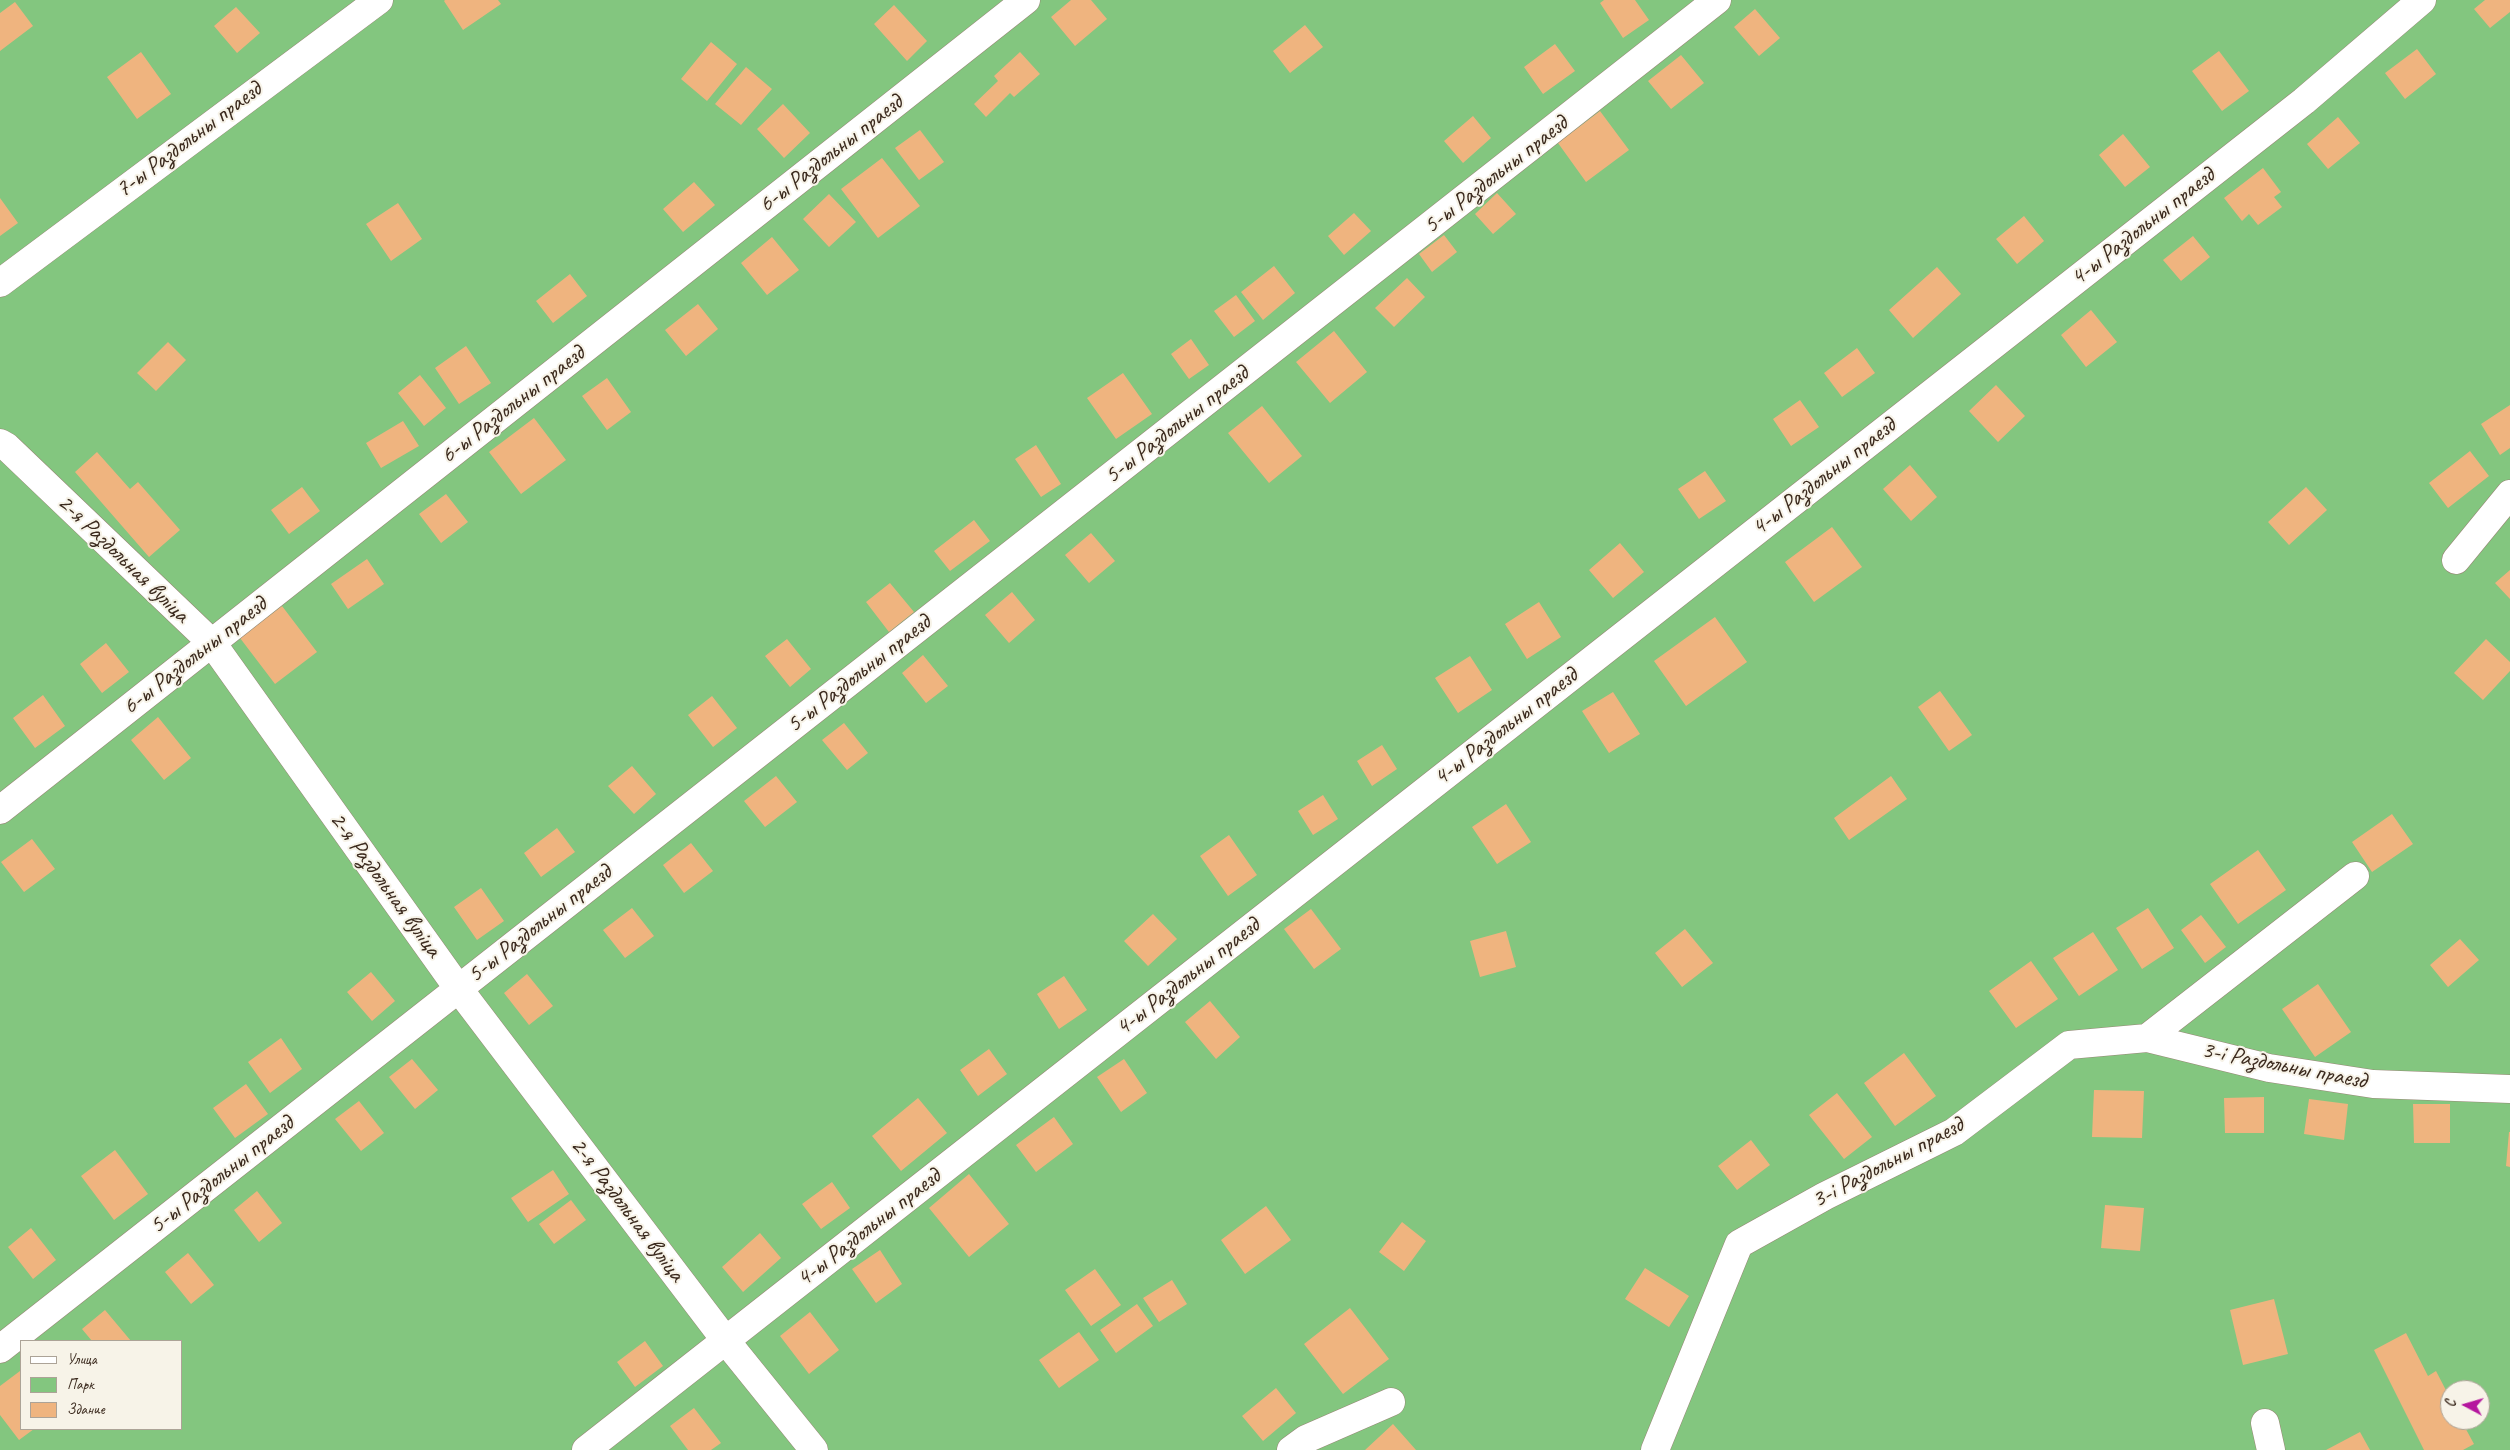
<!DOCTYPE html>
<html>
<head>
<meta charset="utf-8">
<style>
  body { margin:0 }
  #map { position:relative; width:2510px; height:1450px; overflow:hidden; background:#f2e5cc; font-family:Caveat,sans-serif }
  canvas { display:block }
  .legend { position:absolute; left:20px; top:1340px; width:162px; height:90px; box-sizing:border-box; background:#f7f3e8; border:1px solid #aca397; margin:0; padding:6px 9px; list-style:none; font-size:15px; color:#3b2a1e }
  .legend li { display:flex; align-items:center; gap:10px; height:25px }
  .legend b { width:25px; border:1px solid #aca397 }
  .north { position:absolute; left:2440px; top:1380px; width:50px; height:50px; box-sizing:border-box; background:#f7f3e8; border:1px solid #aca397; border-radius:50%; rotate:276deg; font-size:14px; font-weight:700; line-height:20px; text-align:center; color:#3b2a1e }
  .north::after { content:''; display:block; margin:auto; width:18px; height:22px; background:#b5179e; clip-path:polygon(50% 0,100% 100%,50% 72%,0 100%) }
</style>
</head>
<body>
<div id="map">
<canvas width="2510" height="1450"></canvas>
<ul class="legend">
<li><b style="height:6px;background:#fff"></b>Улица</li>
<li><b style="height:14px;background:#83c67f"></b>Парк</li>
<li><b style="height:14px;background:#efb47f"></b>Здание</li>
</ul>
<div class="north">С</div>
</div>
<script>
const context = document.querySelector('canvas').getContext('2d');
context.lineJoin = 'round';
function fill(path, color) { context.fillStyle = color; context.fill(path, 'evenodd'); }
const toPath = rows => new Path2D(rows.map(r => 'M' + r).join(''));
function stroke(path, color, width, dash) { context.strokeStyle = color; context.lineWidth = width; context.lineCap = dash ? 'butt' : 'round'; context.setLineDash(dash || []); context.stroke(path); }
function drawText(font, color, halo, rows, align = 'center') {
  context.font = font + ' Caveat,sans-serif'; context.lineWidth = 4; context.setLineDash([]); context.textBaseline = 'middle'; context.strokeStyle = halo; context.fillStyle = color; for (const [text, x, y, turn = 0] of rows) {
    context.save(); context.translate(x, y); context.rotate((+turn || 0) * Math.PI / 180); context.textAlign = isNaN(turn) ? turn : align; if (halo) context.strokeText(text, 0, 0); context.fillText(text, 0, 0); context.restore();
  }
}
fill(toPath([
  [0,0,2510,0,2510,1450,0,1450],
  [21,1341,181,1341,181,1429,21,1429],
  [2450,1390,2480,1390,2480,1420,2450,1420]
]), '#83c67f');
fill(toPath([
  [445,0,498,0,501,4,463,30,444,1],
  [1071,0,1091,0,1107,19,1075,46,1051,17],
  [1604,0,1635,0,1649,20,1623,38,1600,3],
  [2485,0,2510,0,2510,12,2490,28,2474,9],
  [15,2,33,26,0,51,0,13],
  [894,5,927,41,907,61,874,24],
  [236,7,260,33,237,53,214,26],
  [1755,9,1780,38,1759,56,1734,27],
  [1305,25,1323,47,1290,73,1273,51],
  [711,42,737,64,707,101,681,79],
  [1555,44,1575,71,1543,94,1524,67],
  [2417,49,2436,74,2405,99,2385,73],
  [2219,51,2249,91,2222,111,2192,71],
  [141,52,171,94,137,119,107,77],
  [1020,52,1040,74,1014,97,1010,93,986,117,974,104,998,81,994,76],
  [1681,55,1704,83,1671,109,1648,81],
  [746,67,772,89,741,125,715,104],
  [783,104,810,133,784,158,757,129],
  [1600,111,1629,150,1586,182,1558,143],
  [1473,116,1491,138,1463,163,1444,141],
  [2338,117,2360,143,2328,169,2307,144],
  [920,130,944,162,919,180,895,148],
  [2123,134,2150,167,2125,187,2099,155],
  [882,158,920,206,878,238,841,189],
  [2263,168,2281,192,2274,197,2282,207,2258,225,2249,214,2242,221,2224,198],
  [694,182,715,205,683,232,663,209],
  [1497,193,1516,214,1493,234,1475,214],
  [829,194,856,222,829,247,803,219],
  [0,198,18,223,0,236],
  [398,203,422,239,391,261,366,224],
  [1354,213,1371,231,1344,255,1328,236],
  [2024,216,2044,241,2017,264,1996,239],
  [1444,235,1457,252,1432,272,1419,254],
  [2193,236,2210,257,2181,281,2163,260],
  [772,237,799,270,767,295,741,263],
  [1274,266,1295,293,1263,320,1241,292],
  [1937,267,1961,294,1913,338,1889,310],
  [570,274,587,296,553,323,536,301],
  [1407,278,1425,297,1394,327,1375,308],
  [1236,295,1255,321,1234,337,1214,311],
  [698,304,718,329,686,356,665,330],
  [2091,310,2117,342,2086,367,2061,335],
  [1334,331,1367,372,1330,403,1296,362],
  [1191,339,1209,365,1189,379,1171,354],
  [168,342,186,360,156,391,137,373],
  [466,346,491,383,459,404,435,368],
  [1857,348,1875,373,1842,397,1824,373],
  [1123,373,1152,414,1116,439,1087,398],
  [420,375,446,408,424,426,398,393],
  [607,378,631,412,607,430,582,396],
  [1996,385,2025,416,1998,442,1969,411],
  [1800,400,1819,427,1791,446,1773,419],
  [2510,405,2510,448,2500,455,2481,424],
  [1262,406,1302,456,1269,483,1228,433],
  [534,418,566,460,521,494,489,452],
  [403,421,419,446,381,468,366,443],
  [1036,445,1061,484,1041,497,1015,459],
  [2470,451,2489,476,2448,508,2429,483],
  [97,452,130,489,138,482,180,530,149,557,75,472],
  [1910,465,1937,497,1911,521,1883,489],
  [1705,471,1726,501,1699,519,1678,489],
  [302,487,320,511,289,534,271,510],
  [2306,487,2327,510,2289,545,2268,522],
  [446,494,468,522,441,543,419,514],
  [974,520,990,541,950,571,934,551],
  [1832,527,1862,567,1814,602,1785,562],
  [1091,533,1115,561,1089,583,1065,555],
  [1620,543,1644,572,1613,598,1589,570],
  [367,559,384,584,348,609,331,584],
  [2510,570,2510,599,2495,583],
  [890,583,914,612,889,632,866,602],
  [1012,592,1035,620,1009,643,985,615],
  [1539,602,1561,637,1527,659,1505,624],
  [282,606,317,652,275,684,240,638],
  [1715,617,1747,662,1686,706,1654,661],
  [787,639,811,669,790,687,765,656],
  [2486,639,2510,662,2510,671,2483,700,2454,673],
  [106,643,129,672,102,693,80,664],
  [923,655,948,686,926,703,902,673],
  [1470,656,1492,690,1458,713,1435,678],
  [1940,691,1972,735,1949,751,1918,707],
  [1613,692,1640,734,1609,753,1582,711],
  [43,695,65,726,35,748,13,718],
  [712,696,737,728,713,747,688,715],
  [158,717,191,758,164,780,131,740],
  [844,723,868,753,847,770,822,740],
  [1382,745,1397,769,1372,786,1357,761],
  [632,766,656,794,634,814,608,786],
  [776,776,797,802,765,827,744,801],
  [1891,776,1907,799,1849,840,1834,818],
  [1323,795,1338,819,1313,835,1298,811],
  [1506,804,1531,842,1497,864,1472,827],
  [2392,814,2413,844,2372,872,2352,842],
  [557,828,575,852,541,877,524,853],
  [1229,835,1257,875,1228,896,1200,856],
  [32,839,55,869,24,892,1,862],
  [691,843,713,871,684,893,663,865],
  [2258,850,2286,890,2238,924,2210,884],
  [481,888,504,921,477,940,454,907],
  [632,908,654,936,625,958,603,930],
  [2148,908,2174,948,2142,969,2116,928],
  [1311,909,1341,949,1314,969,1284,929],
  [1153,914,1177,939,1148,966,1124,941],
  [2201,915,2226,947,2205,963,2181,930],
  [1685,929,1713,963,1682,987,1655,953],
  [1506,931,1516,967,1480,977,1470,941],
  [2093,932,2118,970,2079,996,2053,958],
  [2460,939,2479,960,2448,987,2430,965],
  [2031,961,2058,999,2016,1028,1989,991],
  [371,972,395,1001,372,1021,347,992],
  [527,974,553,1006,529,1025,504,993],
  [1064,976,1087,1010,1059,1029,1037,994],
  [2318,984,2351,1032,2315,1057,2282,1009],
  [1210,1001,1240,1037,1216,1059,1185,1022],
  [281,1038,302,1069,270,1093,248,1062],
  [989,1049,1007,1074,978,1096,960,1070],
  [1904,1053,1936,1096,1895,1126,1864,1083],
  [412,1059,438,1090,415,1109,389,1077],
  [1124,1059,1147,1093,1121,1112,1097,1077],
  [246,1084,268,1114,235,1138,213,1108],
  [2094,1090,2144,1091,2142,1138,2092,1137],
  [1837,1093,1872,1137,1844,1159,1809,1115],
  [2264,1097,2264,1133,2225,1133,2224,1098],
  [918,1098,947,1133,901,1171,872,1136],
  [2309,1099,2348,1104,2344,1140,2304,1134],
  [359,1101,384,1133,361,1151,335,1119],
  [2413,1104,2450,1104,2450,1143,2414,1143],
  [1054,1117,1073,1144,1036,1172,1016,1145],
  [2509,1132,2510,1132,2510,1167,2506,1166],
  [1751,1140,1770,1165,1737,1190,1718,1166],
  [115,1150,148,1194,114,1220,81,1176],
  [553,1170,569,1194,528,1222,511,1198],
  [969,1174,1009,1224,969,1257,929,1208],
  [832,1182,850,1208,821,1229,802,1204],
  [257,1191,282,1223,259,1242,234,1210],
  [571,1200,586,1220,554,1244,539,1224],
  [2105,1205,2144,1208,2140,1251,2101,1248],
  [1266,1206,1291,1240,1245,1274,1221,1240],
  [1402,1222,1426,1241,1404,1271,1379,1252],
  [31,1228,56,1260,33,1279,8,1247],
  [760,1233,781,1258,743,1292,722,1267],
  [880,1250,902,1284,876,1303,852,1269],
  [188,1253,214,1285,191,1304,165,1272],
  [1645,1268,1689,1296,1669,1327,1625,1299],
  [1095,1269,1121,1305,1091,1326,1065,1290],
  [1172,1280,1187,1304,1159,1322,1143,1298],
  [2274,1299,2288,1354,2243,1365,2230,1310],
  [1137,1304,1153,1326,1116,1353,1100,1330],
  [1350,1308,1389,1359,1343,1394,1304,1344],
  [105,1310,131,1341,92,1341,82,1329],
  [810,1312,839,1350,809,1374,780,1336],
  [1079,1332,1099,1360,1059,1388,1039,1360],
  [2406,1333,2428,1376,2436,1371,2450,1398,2450,1420,2461,1420,2474,1444,2463,1450,2424,1450,2374,1350],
  [645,1341,663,1366,635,1387,617,1362],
  [20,1371,21,1429,34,1429,19,1440,0,1415,0,1386],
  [1276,1388,1296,1413,1263,1441,1242,1416],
  [694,1408,721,1443,711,1450,688,1450,670,1426],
  [1393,1424,1416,1450,1365,1450],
  [2360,1432,2370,1450,2326,1450]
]), '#efb47f');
const minor = toPath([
  [0,283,379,0],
  [0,443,7,447,212,643,458,988,726,1341,814,1450],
  [2456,560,2510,494],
  [0,810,1026,0],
  [2147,1038,2355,876],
  [0,1349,1717,0],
  [2265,1423,2271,1450],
  [586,1450,2304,101,2422,0],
  [1291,1450,1306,1439,1391,1402],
  [1655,1450,1739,1244,1825,1196,1954,1132,2069,1045,2147,1038,2269,1068,2373,1084,2510,1089]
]);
stroke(minor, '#968875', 29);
stroke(minor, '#fff', 28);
drawText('24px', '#3b2a1e', '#f7f3e8', [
  ["7-ы Раздольны праезд",189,140,-37],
  ["6-ы Раздольны праезд",831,154,-38],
  ["5-ы Раздольны праезд",1496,175,-38],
  ["4-ы Раздольны праезд",2143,227,-38],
  ["6-ы Раздольны праезд",513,405,-38],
  ["5-ы Раздольны праезд",1177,425,-38],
  ["4-ы Раздольны праезд",1824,477,-38],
  ["2-я Раздольная вуліца",123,559,44],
  ["6-ы Раздольны праезд",195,656,-38],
  ["5-ы Раздольны праезд",859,674,-38],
  ["4-ы Раздольны праезд",1506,727,-38],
  ["2-я Раздольная вуліца",385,885,54],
  ["5-ы Раздольны праезд",540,924,-38],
  ["4-ы Раздольны праезд",1188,977,-38],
  ["3-і Раздольны праезд",2284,1066,11],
  ["3-і Раздольны праезд",1888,1163,-28],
  ["5-ы Раздольны праезд",222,1175,-38],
  ["2-я Раздольная вуліца",627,1210,53],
  ["4-ы Раздольны праезд",869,1228,-38]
]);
</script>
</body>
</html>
